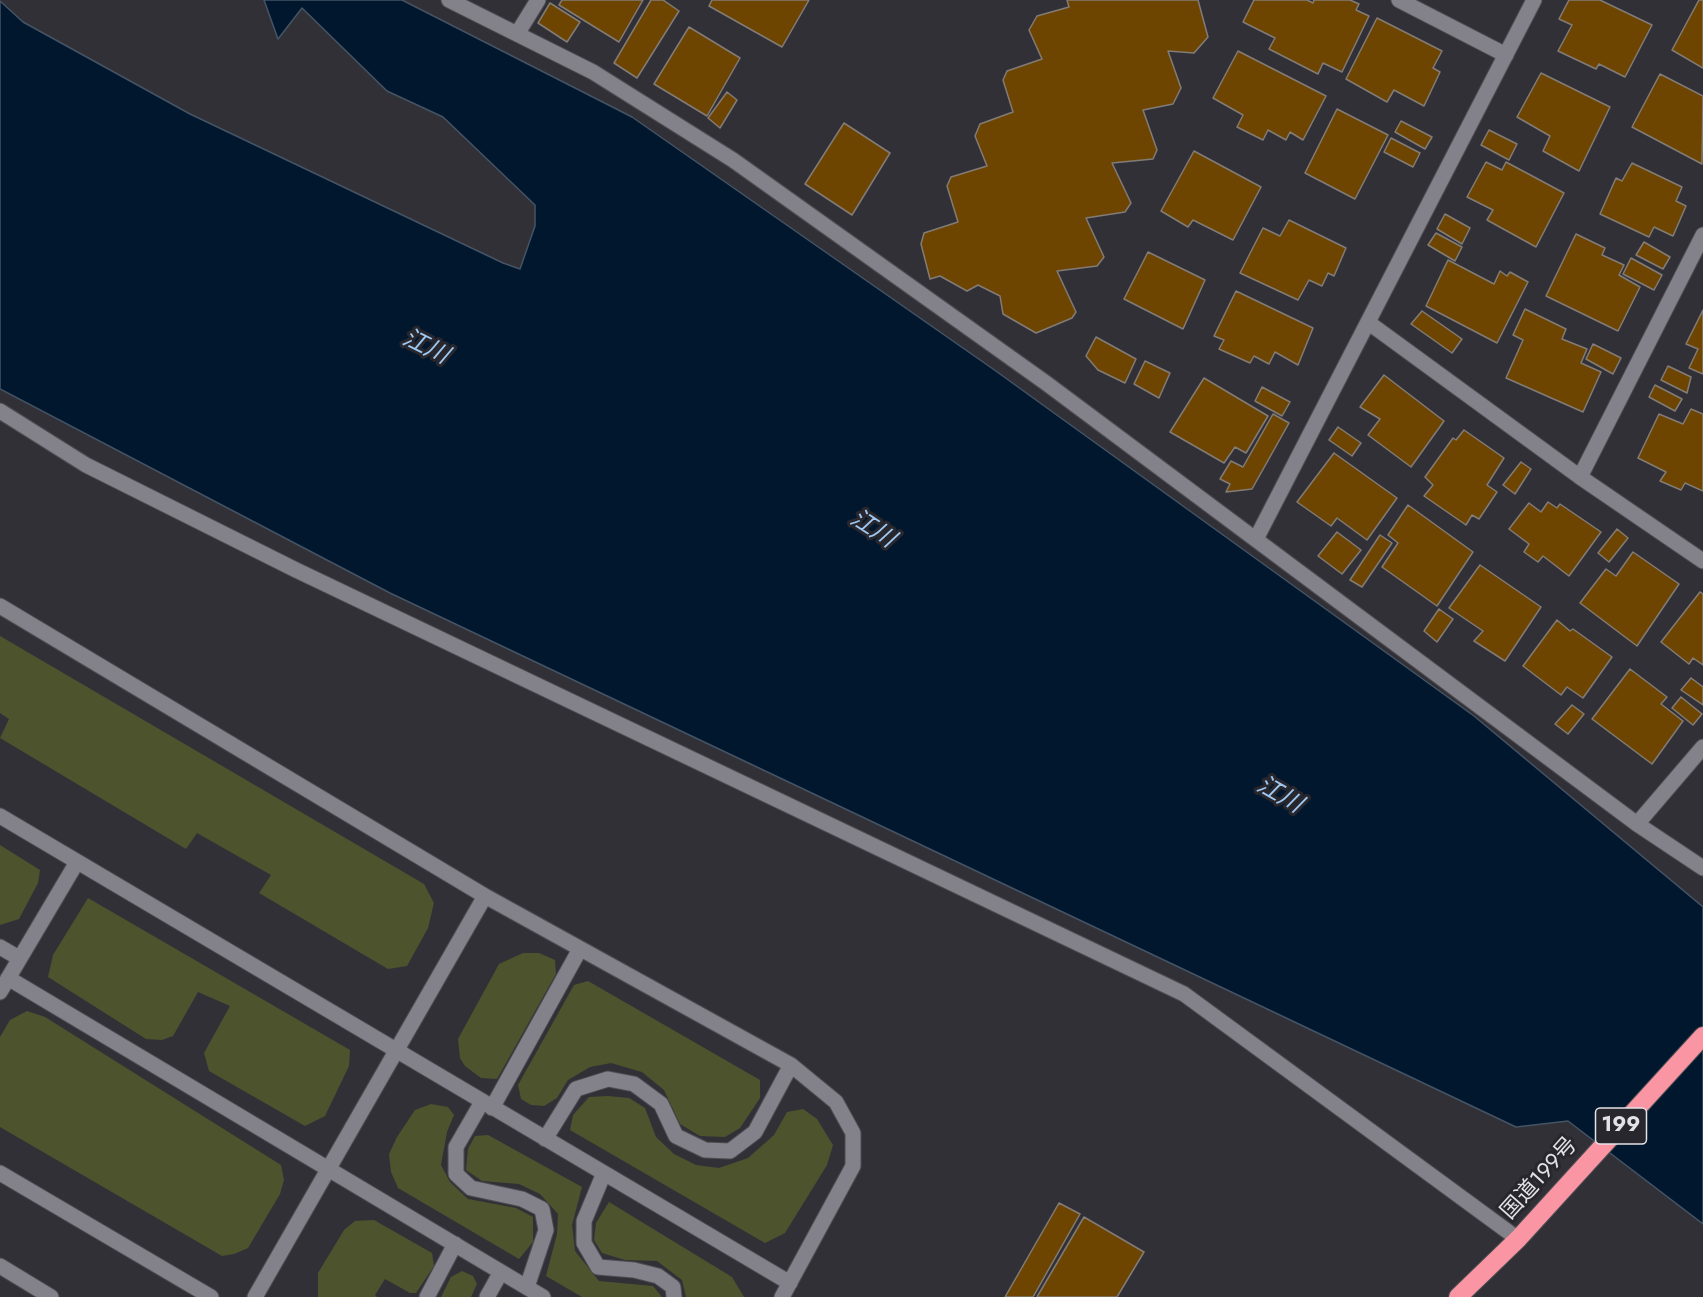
<!DOCTYPE html>
<html>
<head>
<meta charset="utf-8">
<style>
  body { margin:0 }
  canvas { display:block; background:#323037 }
</style>
</head>
<body>
<canvas width="1703" height="1297"></canvas>
<script>
const context = document.querySelector('canvas').getContext('2d');
context.lineJoin = 'round';
function fill(path, color) { context.fillStyle = color; context.fill(path, 'evenodd'); }
const toPath = rows => new Path2D(rows.map(r => 'M' + r).join(''));
function stroke(path, color, width, dash) { context.strokeStyle = color; context.lineWidth = width; context.lineCap = dash ? 'butt' : 'round'; context.setLineDash(dash || []); context.stroke(path); }
function drawText(font, color, halo, rows, align = 'center') {
  context.font = font + ' Jost,"Noto Sans JP",sans-serif'; context.lineWidth = 6; context.setLineDash([]); context.textBaseline = 'middle'; context.strokeStyle = halo; context.fillStyle = color; for (const [text, x, y, turn = 0] of rows) {
    context.save(); context.translate(x, y); context.rotate((+turn || 0) * Math.PI / 180); context.textAlign = isNaN(turn) ? turn : align; if (halo) context.strokeText(text, 0, 0); context.fillText(text, 0, 0); context.restore();
  }
}
fill(toPath([
  [0,636,424,884,434,903,428,928,407,966,388,969,259,893,271,875,197,833,186,849,0,738,9,719,0,713],
  [0,845,40,870,38,883,19,919,0,925],
  [88,898,350,1050,349,1066,325,1116,305,1126,209,1071,204,1053,230,1006,198,992,173,1036,162,1040,146,1039,48,977,53,955],
  [523,953,539,953,555,960,556,974,497,1079,481,1078,465,1066,460,1058,458,1039,499,964],
  [588,981,760,1080,760,1098,740,1128,725,1137,700,1136,680,1124,664,1090,642,1072,611,1063,590,1067,568,1080,557,1098,544,1106,531,1105,521,1099,518,1085,574,985],
  [27,1011,45,1017,281,1165,284,1180,280,1194,248,1248,234,1254,222,1256,0,1127,0,1037,10,1020],
  [608,1096,629,1098,645,1108,656,1137,674,1154,696,1165,719,1168,748,1158,774,1135,787,1112,803,1109,817,1119,833,1145,827,1165,785,1233,765,1243,570,1130,573,1115,589,1097],
  [431,1104,448,1107,454,1115,447,1132,441,1165,450,1182,468,1199,516,1208,533,1217,533,1242,519,1259,398,1188,391,1172,389,1154,397,1137,415,1110],
  [488,1135,582,1187,572,1225,575,1251,599,1281,653,1286,662,1297,582,1297,546,1276,557,1234,558,1214,540,1194,519,1184,482,1181,466,1170,468,1149,475,1136],
  [609,1202,732,1277,744,1297,686,1297,682,1280,657,1261,625,1260,602,1253,594,1240,596,1223],
  [374,1220,432,1253,434,1266,416,1293,410,1293,385,1279,375,1295,377,1297,318,1297,318,1273,344,1230,355,1221],
  [462,1271,473,1276,477,1284,471,1297,441,1297,451,1277]
]), '#4c532d');
const water = toPath([
  [264,0,402,0,632,117,993,369,1474,716,1703,907,1703,1224,1568,1121,1516,1127,390,593,0,389,0,1,23,22,190,114,503,263,520,269,535,226,535,205,443,117,387,91,302,8,278,39,264,0]
]);
fill(water, '#00172e');
stroke(water, '#445465', 1.5);
const building = toPath([
  [562,0,643,0,619,42,559,5,562,0],
  [651,0,663,0,679,11,637,78,614,63,651,0],
  [712,0,809,0,782,47,709,6,712,0],
  [1067,0,1198,0,1208,37,1194,53,1168,51,1181,88,1173,104,1143,110,1157,150,1153,159,1112,163,1131,203,1125,212,1086,218,1104,257,1097,266,1057,271,1076,312,1072,318,1036,333,1003,314,1000,296,978,285,967,291,940,276,930,279,921,244,924,233,958,222,947,186,951,177,987,166,975,136,980,124,1013,112,1003,80,1007,71,1042,59,1029,30,1037,16,1069,7,1067,0],
  [1254,0,1307,0,1313,3,1314,0,1350,0,1359,4,1356,10,1369,16,1342,72,1323,63,1318,74,1269,49,1275,38,1243,22,1254,0],
  [1569,0,1600,0,1652,25,1625,77,1599,64,1596,69,1558,51,1572,25,1559,19,1569,0],
  [1699,0,1703,0,1703,68,1672,50,1699,0],
  [550,3,580,22,567,42,538,23,550,3],
  [1377,18,1442,51,1433,68,1440,72,1424,106,1394,90,1387,102,1346,79,1377,18],
  [689,27,740,58,707,116,654,84,689,27],
  [1238,51,1326,96,1303,140,1290,132,1286,140,1268,130,1263,140,1237,127,1243,115,1213,98,1238,51],
  [1541,73,1610,107,1579,171,1543,151,1550,136,1517,117,1541,73],
  [1660,74,1703,96,1702,164,1632,127,1660,74],
  [727,92,737,100,720,128,708,118,727,92],
  [1337,109,1388,135,1355,199,1305,173,1337,109],
  [1401,121,1432,137,1425,149,1395,132,1401,121],
  [844,123,890,153,852,215,805,184,844,123],
  [1489,130,1517,144,1509,160,1481,145,1489,130],
  [1391,138,1420,153,1413,167,1384,152,1391,138],
  [1194,151,1261,187,1233,240,1193,220,1188,227,1161,211,1194,151],
  [1486,162,1502,170,1506,162,1564,193,1536,247,1487,220,1493,210,1467,197,1486,162],
  [1632,163,1682,187,1676,201,1686,206,1673,236,1654,227,1649,237,1600,214,1616,178,1622,181,1632,163],
  [1445,214,1470,228,1462,244,1437,229,1445,214],
  [1289,220,1346,248,1334,276,1328,273,1322,286,1309,280,1298,300,1240,273,1263,228,1280,236,1289,220],
  [1436,233,1462,247,1455,261,1428,245,1436,233],
  [1576,234,1605,248,1602,255,1624,265,1619,275,1640,287,1618,331,1546,296,1576,234],
  [1644,242,1670,257,1663,269,1636,255,1644,242],
  [1148,252,1205,280,1183,329,1124,299,1148,252],
  [1631,258,1662,275,1654,290,1623,274,1631,258],
  [1448,260,1494,284,1500,271,1507,276,1510,272,1528,282,1497,343,1426,306,1448,260],
  [1236,291,1313,328,1298,365,1275,352,1269,364,1254,356,1250,363,1219,349,1224,340,1214,336,1236,291],
  [1525,309,1566,329,1562,339,1587,349,1581,363,1601,372,1583,412,1506,378,1523,340,1513,335,1525,309],
  [1703,310,1703,374,1689,368,1698,349,1686,344,1703,310],
  [1422,311,1462,339,1452,353,1411,324,1422,311],
  [1096,337,1136,359,1125,383,1098,370,1086,356,1096,337],
  [1593,344,1621,358,1613,374,1586,359,1593,344],
  [1145,361,1170,373,1159,398,1134,384,1145,361],
  [1668,366,1691,377,1687,393,1661,380,1668,366],
  [1384,375,1444,421,1411,467,1368,435,1380,419,1360,407,1384,375],
  [1204,378,1268,416,1246,453,1235,447,1224,463,1170,432,1204,378],
  [1655,385,1682,399,1675,411,1649,397,1655,385],
  [1262,387,1290,402,1282,416,1255,401,1262,387],
  [1691,409,1703,414,1703,491,1685,483,1681,490,1660,481,1666,472,1638,458,1659,414,1683,424,1691,409],
  [1273,414,1289,423,1252,489,1226,492,1230,484,1220,479,1231,461,1243,467,1273,414],
  [1338,427,1361,443,1352,456,1329,440,1338,427],
  [1464,430,1504,458,1487,485,1497,492,1479,519,1472,515,1466,525,1424,496,1433,485,1425,477,1453,438,1456,440,1464,430],
  [1334,453,1397,498,1367,540,1337,518,1331,526,1297,502,1334,453],
  [1521,462,1531,469,1515,494,1503,485,1521,462],
  [1548,502,1557,508,1560,504,1601,532,1569,576,1543,556,1538,562,1524,552,1529,544,1509,529,1529,503,1541,512,1548,502],
  [1408,505,1473,552,1437,606,1382,567,1398,543,1388,535,1408,505],
  [1617,529,1628,538,1609,562,1598,553,1617,529],
  [1337,532,1361,550,1342,574,1318,556,1337,532],
  [1380,535,1392,543,1362,587,1350,580,1380,535],
  [1633,552,1679,584,1637,646,1580,603,1606,569,1616,576,1633,552],
  [1480,565,1541,607,1505,661,1474,641,1483,631,1449,608,1480,565],
  [1700,592,1703,594,1703,665,1693,658,1689,664,1661,642,1700,592],
  [1439,609,1453,619,1437,642,1424,631,1439,609],
  [1557,620,1570,631,1573,629,1612,657,1583,698,1567,687,1561,695,1523,666,1557,620],
  [1630,669,1667,697,1661,704,1683,721,1652,764,1592,719,1630,669],
  [1691,678,1703,687,1703,705,1681,690,1691,678],
  [1681,697,1702,714,1693,725,1672,708,1681,697],
  [1572,705,1584,714,1568,734,1555,724,1572,705],
  [1059,1203,1080,1214,1033,1297,1005,1297,1059,1203],
  [1084,1217,1144,1252,1117,1297,1037,1297,1084,1217]
]);
fill(building, '#6e4500');
stroke(building, '#827c76', 1.5);
const minor = toPath([
  [449,0,593,72,733,160,1046,383,1637,824,1703,868],
  [1399,0,1506,55],
  [517,34,538,0],
  [1369,323,1580,477,1703,561],
  [0,411,86,465,296,570,1184,994,1518,1239],
  [1580,477,1703,235],
  [1256,539,1534,0],
  [0,606,485,896,791,1065,836,1102,853,1133,853,1166,782,1297],
  [0,816,790,1283],
  [1637,824,1703,747],
  [0,947,19,958],
  [8,978,543,1297],
  [0,992,77,862],
  [482,1102,456,1147,456,1174,471,1188,522,1199,542,1209,546,1230,527,1287],
  [492,1108,580,949],
  [545,1139,576,1089,608,1079,634,1084,661,1104,676,1136,705,1150,730,1151,755,1132,791,1065],
  [0,1173,211,1297],
  [604,1173,584,1221,584,1243,598,1267,634,1270,658,1276,673,1287,674,1297],
  [0,1266,51,1297],
  [255,1297,485,896],
  [427,1297,455,1244],
  [487,1297,501,1272]
]);
const highway = toPath([
  [1458,1297,1518,1239,1703,1036]
]);
stroke(minor, '#4e4d52', 17);
stroke(highway, '#4e4d52', 20);
stroke(minor, '#838189', 15);
stroke(highway, '#fa96a4', 18);
for (const [x, y, w] of [
  [1621,1126,51]
]) { const box = new Path2D(); box.roundRect(x - w / 2, y - 18, w, 36, 4.5); context.fillStyle = '#28272d'; context.fill(box); stroke(box, '#e3e2e6', 1.5); }
drawText('bold 21px', '#e3e2e6', null, [
  ["199",1621,1126]
]);
drawText('22px', '#e3e2e6', '#28272d', [
  ["国道199号",1540,1179,-48]
]);
drawText('italic 24px', '#9ec8f2', '#28272d', [
  ["江川",425,348,26],
  ["江川",872,530,33],
  ["江川",1279,796,30]
]);
</script>
</body>
</html>
